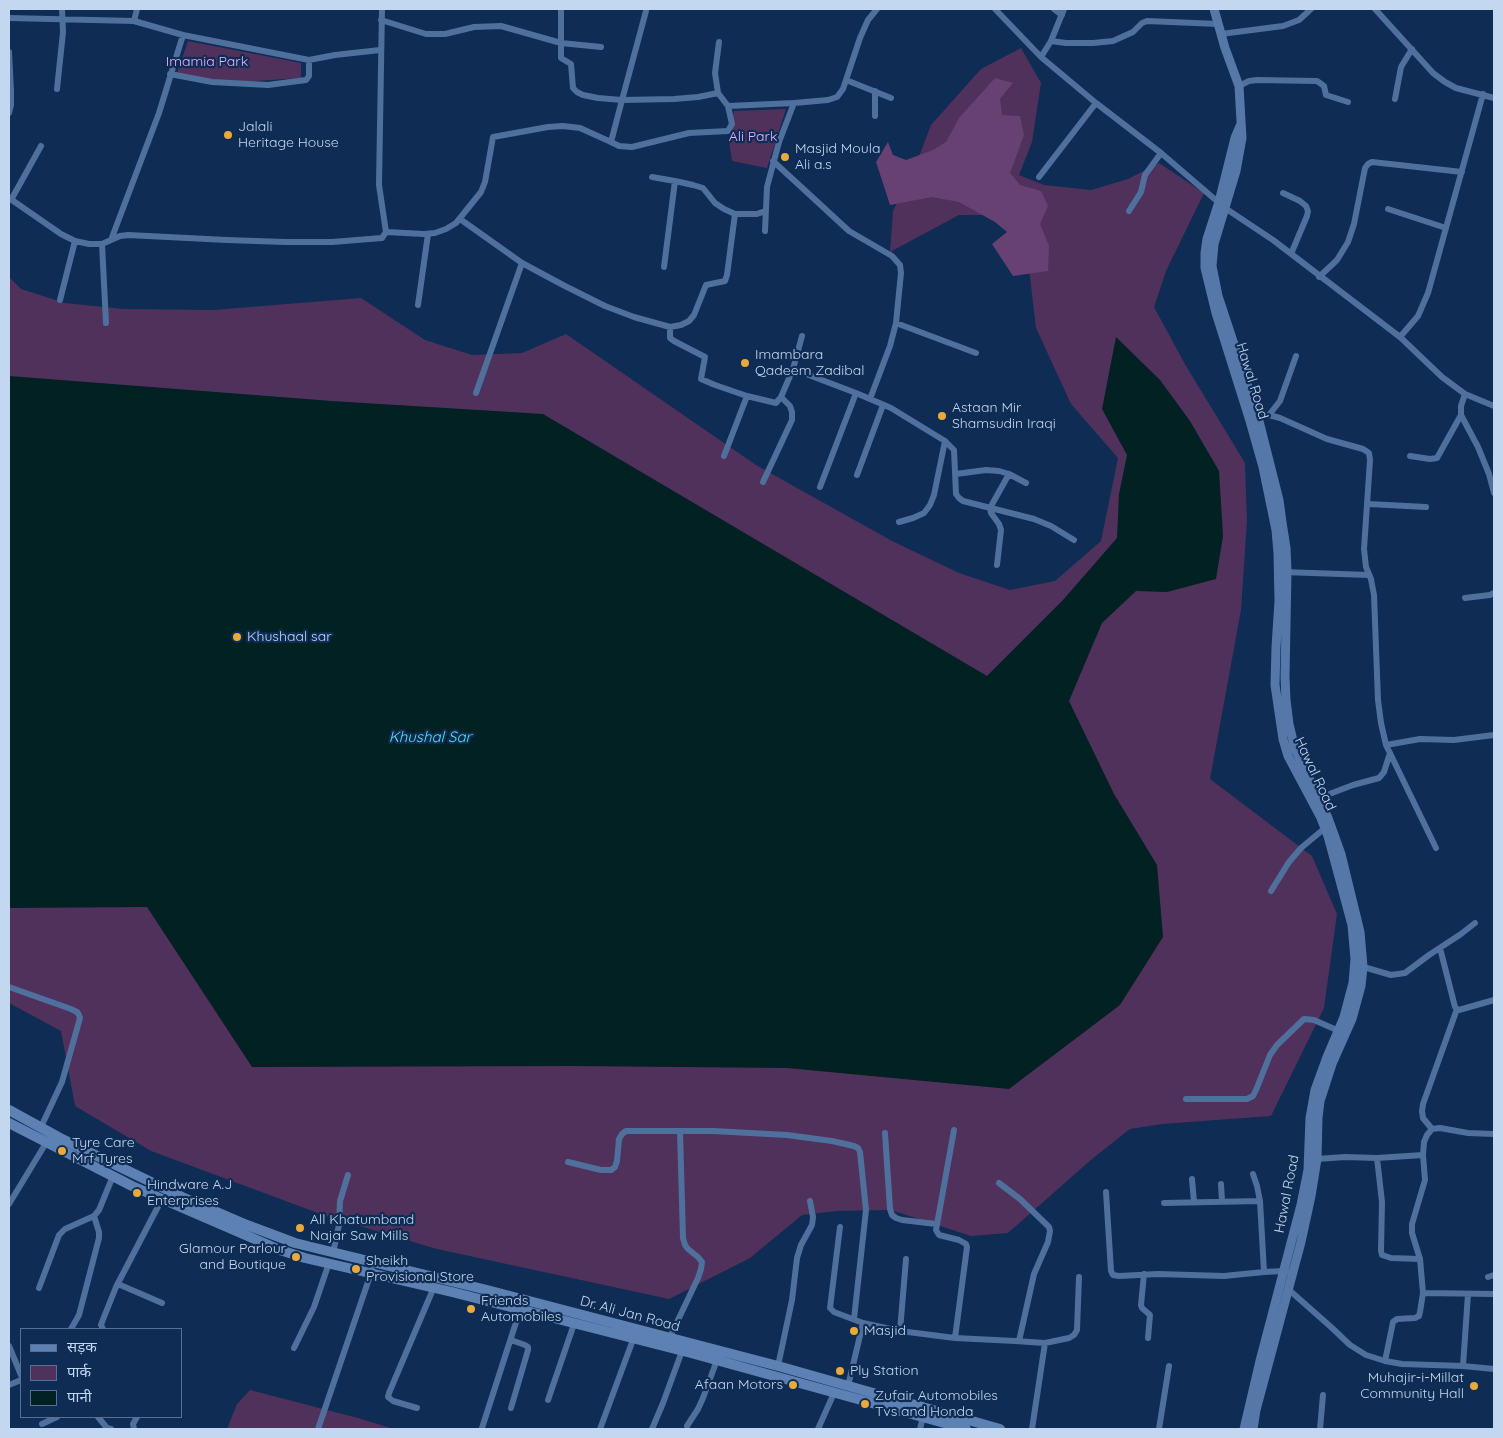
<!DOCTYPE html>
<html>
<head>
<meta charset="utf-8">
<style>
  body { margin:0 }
  #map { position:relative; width:1503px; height:1438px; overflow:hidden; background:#0e2c54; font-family:Quicksand,"Noto Sans Devanagari",sans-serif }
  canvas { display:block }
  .frame { position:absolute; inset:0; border:10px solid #c4d7f0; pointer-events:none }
  .legend { position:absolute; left:20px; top:1328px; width:162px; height:90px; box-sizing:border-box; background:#0e2c54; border:1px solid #577092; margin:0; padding:6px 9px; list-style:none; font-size:15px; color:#c4d7f0 }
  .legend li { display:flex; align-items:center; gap:10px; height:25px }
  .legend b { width:25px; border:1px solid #577092 }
</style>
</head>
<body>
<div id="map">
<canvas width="1503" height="1438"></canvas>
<div class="frame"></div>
<ul class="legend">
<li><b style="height:6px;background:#5d81b3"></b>सड़क</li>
<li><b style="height:14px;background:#50315b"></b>पार्क</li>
<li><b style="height:14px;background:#012122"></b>पानी</li>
</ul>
</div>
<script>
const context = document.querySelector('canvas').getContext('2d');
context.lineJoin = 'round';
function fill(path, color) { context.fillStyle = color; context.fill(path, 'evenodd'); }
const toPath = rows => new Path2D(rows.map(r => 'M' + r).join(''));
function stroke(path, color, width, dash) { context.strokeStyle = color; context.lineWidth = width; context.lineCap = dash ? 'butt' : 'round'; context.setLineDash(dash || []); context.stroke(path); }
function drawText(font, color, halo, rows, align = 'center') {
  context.font = font + ' Quicksand,sans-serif'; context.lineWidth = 4.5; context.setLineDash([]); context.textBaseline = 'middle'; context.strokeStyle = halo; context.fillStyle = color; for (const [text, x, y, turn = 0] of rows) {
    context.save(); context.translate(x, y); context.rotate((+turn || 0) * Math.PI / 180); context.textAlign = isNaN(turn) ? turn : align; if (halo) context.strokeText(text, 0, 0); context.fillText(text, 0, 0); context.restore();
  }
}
fill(toPath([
  [188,41,301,63,301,78,241,82,212,81,177,73],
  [1021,48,1041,83,1032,142,1019,175,1044,185,1091,190,1128,179,1159,163,1204,193,1166,271,1154,307,1186,366,1245,463,1247,521,1241,610,1210,779,1312,856,1337,914,1324,1008,1271,1116,1162,1124,1130,1129,1092,1159,1008,1233,971,1236,891,1210,837,1211,802,1215,750,1258,669,1299,437,1249,326,1216,151,1151,75,1106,61,1031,9,1003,9,277,21,289,65,303,123,309,213,310,361,298,425,340,472,355,522,353,566,334,756,465,892,541,959,573,1010,590,1055,581,1101,541,1118,458,1071,404,1036,328,1027,252,1000,215,959,215,890,252,893,211,915,167,931,125,981,69],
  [786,109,767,168,732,161,729,140,734,111],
  [250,1390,358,1418,394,1429,227,1429,237,1404]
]), '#50315b');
fill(toPath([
  [995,78,1013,83,1000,99,1002,115,1020,116,1024,135,1010,173,1020,185,1041,191,1048,206,1040,224,1049,246,1048,271,1013,276,992,244,1007,232,995,222,959,202,932,197,890,205,876,162,888,142,893,155,906,160,933,150,946,142,959,118]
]), '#674174');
fill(toPath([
  [1116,337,1160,380,1190,421,1219,471,1223,536,1216,579,1167,592,1136,591,1102,623,1069,701,1114,794,1157,865,1163,937,1120,1005,1009,1089,787,1068,572,1066,252,1067,147,907,9,908,9,376,332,401,543,414,987,676,1063,600,1117,538,1119,494,1127,455,1102,409]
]), '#012122');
stroke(toPath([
  [561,9,561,58,571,64,573,88,577,92,583,95,598,98,622,100,611,142,619,146,632,147,689,133,728,131,732,124,728,106,718,93,715,73,719,42],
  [995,9,1041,57,1096,103,1161,153,1225,208,1273,240,1400,337,1442,377,1465,394,1494,406],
  [1054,9,1062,15],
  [1375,9,1433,73,1445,82,1456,88,1494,98],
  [646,11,622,100,674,99,698,97,718,93],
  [9,18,134,21,183,35,309,60,335,55,380,50],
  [381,20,426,34,445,34,474,27,501,26,561,43,601,47],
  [134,21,137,9],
  [1221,34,1283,26,1299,20,1311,9],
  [1051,41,1066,43,1093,43,1113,41,1133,32,1142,23,1147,21,1218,24],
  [9,52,11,91,11,105,9,113],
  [1041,57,1051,41,1064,9],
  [170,74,212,82,268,85,306,80,309,76,309,60],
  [846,80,891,98],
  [1239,86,1249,81,1257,80,1317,81,1324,86,1326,95,1348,102],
  [57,89,63,32,62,9],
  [1395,99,1401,67,1412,49],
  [728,106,794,103,828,100,837,97,843,89,860,38,868,20,877,9],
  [875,116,875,91],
  [773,161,849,231,892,256,900,265,901,273,896,323,890,346,870,399],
  [652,177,675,181,693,185,703,188,715,203,724,209,735,214,757,214,765,211],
  [1039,177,1096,103],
  [1283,193,1300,201,1306,206,1308,211,1307,216,1291,254],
  [9,198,61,234,75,241,89,244,102,244,120,236,128,235,227,240,285,242,332,242,382,238,386,232,379,185,382,9],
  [11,200,41,146],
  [1388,209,1446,228],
  [1129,211,1141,192,1145,175,1161,153],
  [460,219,522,263,563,285,605,306,634,317,670,327,681,325,689,321,694,315,706,285,725,281,727,275,735,214],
  [765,231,767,187,779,142,794,103],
  [386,232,424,234,435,233,446,229,456,223,481,192,485,182,493,137,548,127,563,126,580,128,611,142],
  [111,240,159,113,183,35],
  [102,244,106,323],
  [664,267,675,181],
  [1319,277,1337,260,1348,242,1354,224,1365,168,1368,164,1372,162,1462,172],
  [60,300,75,241],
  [418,305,428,234],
  [896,323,976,353],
  [670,327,670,338,674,341,705,357,701,379,715,385,747,396,776,403,781,397,793,369,802,336],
  [1400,337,1418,316,1428,293,1483,94],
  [793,369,856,393,891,408,945,441,954,450,956,494,959,498,963,501,1034,519,1051,526,1074,540],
  [476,393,522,263],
  [1465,394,1461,406,1461,415,1478,447,1489,474,1494,493],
  [1269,415,1280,401,1296,356],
  [1255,418,1269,415,1280,418,1327,439,1363,449,1369,453,1370,460,1364,549,1366,567,1371,579,1374,595,1378,700,1381,723,1386,745,1436,848],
  [724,456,747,396],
  [1410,456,1430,459,1437,458,1461,415],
  [956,474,986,470,999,471,1009,474,1026,483],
  [857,475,883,405],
  [763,482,792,420,792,412,790,406,781,397],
  [820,487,856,393],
  [1368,504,1426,507],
  [899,522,913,518,924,513,930,505,934,495,945,441],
  [997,565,1001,530,999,524,991,513,990,508,1009,474],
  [1283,572,1369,575],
  [1465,598,1490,595,1494,593],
  [1386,745,1420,739,1454,740,1494,735],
  [1319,798,1353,785,1379,778,1384,772,1390,753],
  [1271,891,1289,862,1301,848,1325,828],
  [1440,948,1455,1007,1457,1009,1459,1010,1494,1000],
  [1360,966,1391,975,1405,973,1429,955,1461,934,1475,923],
  [9,987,71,1009,77,1012,79,1015,80,1018,62,1082,41,1127],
  [1186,1099,1247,1099,1253,1096,1256,1090,1270,1055,1277,1045,1304,1019,1314,1020,1339,1031],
  [1432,1129,1423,1118,1422,1111,1423,1104,1457,1009],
  [954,1130,936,1230,939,1235,959,1240,966,1244,967,1247,955,1338],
  [885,1133,890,1209,892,1215,896,1218,902,1220,936,1224],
  [1377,1158,1382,1202,1381,1251,1382,1255,1391,1258,1420,1259],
  [1317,1159,1345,1157,1377,1158,1423,1155,1424,1142,1427,1135,1432,1129,1440,1128,1468,1133,1494,1134],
  [568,1162,601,1170,611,1170,615,1167,617,1161,619,1139,622,1134,626,1131,713,1131,787,1135,832,1141,854,1146,858,1148,860,1152,866,1210,854,1319],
  [1253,1174,1257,1186,1260,1201,1264,1272],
  [1192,1179,1194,1202],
  [999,1183,1020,1199,1049,1227,1050,1231,1048,1242,1034,1274,1019,1341],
  [1221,1184,1222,1201],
  [1106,1192,1111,1271,1113,1275,1119,1276,1158,1274,1224,1276,1264,1272,1284,1271,1293,1273],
  [1164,1203,1260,1201],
  [9,1204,46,1143],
  [840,1227,830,1308,834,1312,863,1323,900,1331,955,1338,1015,1341,1045,1343,1069,1338,1074,1335,1077,1330,1079,1277],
  [333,1253,339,1225,340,1201,348,1175],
  [1144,1274,1141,1305,1142,1308,1150,1315,1148,1338],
  [1488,1277,1494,1275],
  [118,1284,162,1303],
  [39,1288,59,1235,65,1229,94,1216,99,1210,113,1176],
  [1288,1289,1331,1327,1350,1345,1366,1355,1385,1361,1402,1364,1463,1366,1494,1369],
  [1423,1293,1494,1294],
  [71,1329,79,1315,99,1238,99,1232,94,1216],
  [103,1329,101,1325,102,1322,116,1287,162,1199],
  [900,1331,906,1259],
  [669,1339,698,1278,701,1269,702,1262,698,1257,688,1249,685,1245,683,1238,680,1131],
  [9,1346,21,1375],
  [294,1348,314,1307,329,1263],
  [1385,1361,1393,1322,1397,1319,1415,1318,1419,1316,1420,1312,1423,1293,1420,1259,1412,1233,1412,1224,1425,1180,1423,1155],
  [778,1366,792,1300,797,1258,801,1245,812,1225,813,1217,810,1201],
  [1463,1366,1468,1294],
  [9,1385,21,1380],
  [848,1386,863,1323],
  [548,1400,574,1324],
  [417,1408,393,1401,388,1397,389,1393,434,1287],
  [511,1408,528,1350,528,1347,525,1345,511,1340],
  [98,1417,107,1428,111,1429],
  [42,1424,57,1417],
  [687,1426,698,1409,703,1398,717,1360],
  [482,1428,520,1310],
  [134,1429,133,1424,137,1417],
  [318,1429,372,1270],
  [600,1429,634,1337],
  [652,1429,663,1403,682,1351],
  [818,1429,834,1393],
  [920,1429,923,1417],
  [1032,1429,1045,1343],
  [1159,1429,1169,1366],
  [1320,1429,1323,1395]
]), '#4f709d', 6);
stroke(toPath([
  [1214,9,1225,48,1239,86,1242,138,1236,171,1214,244,1212,266,1218,296,1258,417,1279,500,1282,522,1286,548,1287,571,1285,677,1286,700,1289,724,1295,749,1328,818,1341,854,1360,932,1363,967,1361,986,1352,1019,1332,1064,1320,1101,1318,1118,1317,1159,1311,1196,1301,1242,1256,1410,1253,1429],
  [1240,126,1235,138,1219,202,1207,239,1205,253,1205,268,1216,313,1250,421,1263,467,1276,530,1278,553,1279,601,1276,647,1275,685,1283,739,1288,756,1321,818,1328,836,1352,925,1355,959,1353,983,1344,1017,1327,1057,1315,1090,1310,1118,1308,1170,1301,1205,1260,1361,1244,1429]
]), '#5678a8', 9);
stroke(toPath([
  [9,1110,60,1138,182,1197,247,1225,295,1243,487,1290,778,1366,1000,1429],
  [9,1123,132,1186,280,1250,305,1258,452,1292,691,1353,966,1429]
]), '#5d81b3', 10);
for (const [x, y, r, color] of [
  [228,135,5,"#eaaa39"],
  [785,157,5,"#eaaa39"],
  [745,363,5,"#eaaa39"],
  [942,416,5,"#eaaa39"],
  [237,637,5,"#eaaa39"],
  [62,1151,5,"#eaaa39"],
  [137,1193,5,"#eaaa39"],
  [300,1228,5,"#eaaa39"],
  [296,1257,5,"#eaaa39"],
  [356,1269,5,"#eaaa39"],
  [471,1309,5,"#eaaa39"],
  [854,1331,5,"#eaaa39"],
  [840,1371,5,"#eaaa39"],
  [793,1385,5,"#eaaa39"],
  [1474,1386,5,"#eaaa39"],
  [865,1404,5,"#eaaa39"]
]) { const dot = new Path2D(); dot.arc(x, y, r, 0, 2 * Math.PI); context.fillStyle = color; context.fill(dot); stroke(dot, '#0e2c54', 2); }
drawText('14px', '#eab1ff', '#0e2c54', [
  ["Imamia Park",207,62],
  ["Ali Park",753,137]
]);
drawText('14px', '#c4d7f0', '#0e2c54', [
  ["Jalali",238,127],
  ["Heritage House",238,143],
  ["Masjid Moula",795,149],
  ["Ali a.s",795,165],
  ["Imambara",755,355],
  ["Qadeem Zadibal",755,371],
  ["Astaan Mir",952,408],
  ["Shamsudin Iraqi",952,424],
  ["Khushaal sar",247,637],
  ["Tyre Care",72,1143],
  ["Mrf Tyres",72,1159],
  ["Hindware A.J",147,1185],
  ["Enterprises",147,1201],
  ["All Khatumband",310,1220],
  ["Najar Saw Mills",310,1236],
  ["Glamour Parlour",286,1249,"right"],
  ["and Boutique",286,1265,"right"],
  ["Sheikh",366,1261],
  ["Provisional Store",366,1277],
  ["Friends",481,1301],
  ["Automobiles",481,1317],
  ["Masjid",864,1331],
  ["Ply Station",850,1371],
  ["Muhajir-i-Millat",1464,1378,"right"],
  ["Community Hall",1464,1394,"right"],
  ["Afaan Motors",783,1385,"right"],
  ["Zufair Automobiles",875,1396],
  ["Tvs and Honda",875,1412]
], 'left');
drawText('14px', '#c4d7f0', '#0e2c54', [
  ["Hawal Road",1252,381,73],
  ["Hawal Road",1315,774,65],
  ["Hawal Road",1287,1194,-79],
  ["Dr. Ali Jan Road",630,1314,15]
]);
drawText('italic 15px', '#4fe2e5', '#0e2c54', [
  ["Khushal Sar",430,737]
]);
</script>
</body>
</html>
